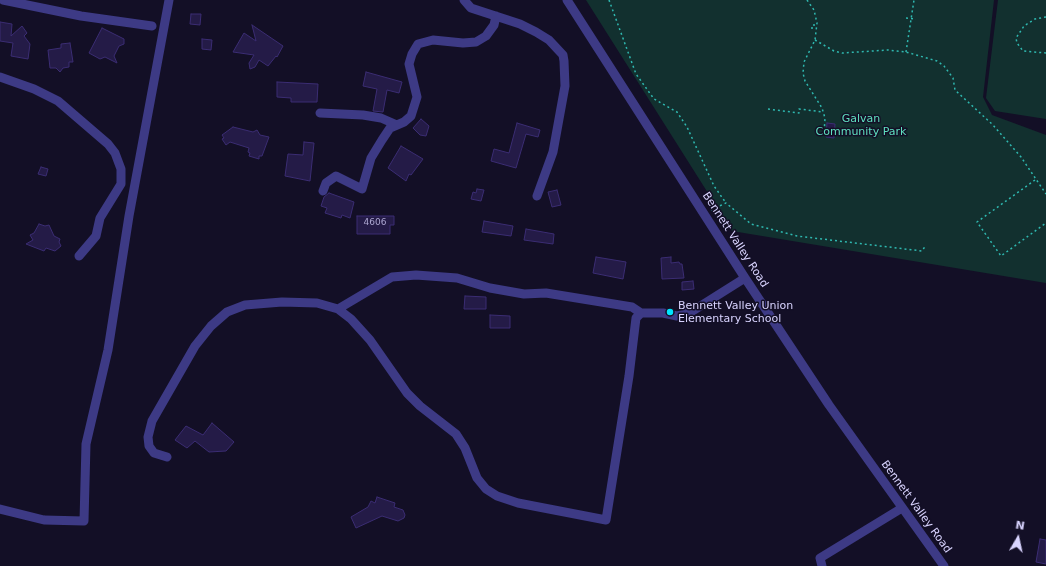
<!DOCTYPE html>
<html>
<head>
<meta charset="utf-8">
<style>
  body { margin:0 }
  #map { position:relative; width:1046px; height:566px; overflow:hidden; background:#130f26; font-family:"DejaVu Sans",sans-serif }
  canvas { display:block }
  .north { position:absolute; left:998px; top:518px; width:40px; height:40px; -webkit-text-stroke:3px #130f26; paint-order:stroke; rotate:9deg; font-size:11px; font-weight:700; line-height:16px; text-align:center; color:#d9d4ff }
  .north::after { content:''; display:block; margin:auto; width:14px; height:18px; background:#d9d4ff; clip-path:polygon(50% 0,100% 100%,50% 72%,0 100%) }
</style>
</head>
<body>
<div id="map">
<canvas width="1046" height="566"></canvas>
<div class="north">N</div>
</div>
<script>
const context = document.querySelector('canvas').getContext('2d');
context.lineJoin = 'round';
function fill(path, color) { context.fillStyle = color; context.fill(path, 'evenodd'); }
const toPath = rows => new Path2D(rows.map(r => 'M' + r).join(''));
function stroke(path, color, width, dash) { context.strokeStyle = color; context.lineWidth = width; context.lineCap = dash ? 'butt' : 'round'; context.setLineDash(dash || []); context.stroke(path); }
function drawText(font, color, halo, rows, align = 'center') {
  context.font = font + ' "DejaVu Sans",sans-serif'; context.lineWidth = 3; context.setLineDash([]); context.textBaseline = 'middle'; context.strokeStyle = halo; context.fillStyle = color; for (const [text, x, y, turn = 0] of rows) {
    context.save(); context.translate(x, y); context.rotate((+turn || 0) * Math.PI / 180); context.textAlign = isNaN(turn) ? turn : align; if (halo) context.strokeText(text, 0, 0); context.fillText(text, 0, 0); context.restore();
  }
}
fill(toPath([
  [586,0,994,0,983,97,992,115,1046,135,1046,283,732,231],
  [998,0,1046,0,1046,119,995,111,986,98]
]), '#12302f');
const building = toPath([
  [191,14,201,14,200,25,190,24,191,14],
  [0,22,12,24,11,36,22,26,27,33,24,36,30,44,28,59,11,56,13,43,0,41,0,22],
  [252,25,283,46,277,57,276,56,268,66,259,60,255,67,250,69,249,63,254,55,233,52,244,33,256,41,252,25],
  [102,28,124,39,124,44,119,46,114,56,117,63,105,57,100,59,89,53,102,28],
  [202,39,212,40,211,50,202,49,202,39],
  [70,43,73,62,69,62,69,67,63,68,60,72,56,68,50,68,48,50,61,48,61,44,70,43],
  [366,72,402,82,399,93,387,90,383,112,373,111,377,89,363,86,366,72],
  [277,82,318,84,317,102,291,102,291,98,277,97,277,82],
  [421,119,429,126,426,136,420,135,413,128,421,119],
  [517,123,540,130,538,137,526,134,516,168,491,161,494,149,509,153,517,123],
  [827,123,835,124,834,138,826,137,827,123],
  [233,127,253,132,257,130,260,135,269,137,262,156,259,156,259,159,249,156,250,153,248,152,249,148,230,142,226,145,222,139,224,138,222,135,233,127],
  [304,142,314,143,310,181,285,176,288,154,303,155,304,142],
  [401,146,423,159,411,175,409,174,406,181,388,168,401,146],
  [41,167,48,169,46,176,38,174,41,167],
  [477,189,484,190,481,201,471,199,473,192,476,193,477,189],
  [557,190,561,205,552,207,548,192,557,190],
  [329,193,354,202,350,218,342,215,341,218,325,213,327,208,321,206,324,197,329,193],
  [357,216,394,216,394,225,390,225,390,234,357,234,357,216],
  [484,221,513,226,511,236,482,232,484,221],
  [39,224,45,226,49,225,54,236,60,239,59,242,61,246,55,251,46,248,44,251,26,244,33,240,30,235,34,233,39,224],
  [526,229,554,234,553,244,524,240,526,229],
  [596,257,626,262,623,279,593,273,596,257],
  [671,257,671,263,679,262,680,264,682,264,684,278,662,279,661,258,671,257],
  [693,281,694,289,682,290,682,282,693,281],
  [465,296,486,297,486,309,464,309,465,296],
  [490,315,510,316,510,328,490,328,490,315],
  [212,423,234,442,226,451,209,452,195,441,187,448,175,440,186,426,203,435,212,423],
  [377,497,395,503,394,507,403,510,405,515,404,518,398,521,382,516,356,528,351,517,368,507,371,501,375,503,377,497],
  [1040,539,1046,540,1046,564,1036,562,1040,539]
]);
fill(building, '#241b47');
stroke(building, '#3b2d73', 1);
stroke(toPath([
  [609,0,636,74,654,99,677,112,687,127,714,186,726,203],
  [807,0,814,10,817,23,815,40,804,62,803,73,805,81,822,108,825,118,824,135],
  [1046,17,1035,19,1024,26,1016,38,1017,43,1023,51,1046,53],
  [906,18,916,19],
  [812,29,812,25,817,25],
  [815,40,834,51,842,53,888,50,906,52,937,61,944,66,953,78,955,90,993,125,1021,157,1046,194],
  [906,52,914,0],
  [768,109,799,113,799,109,823,112],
  [1035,180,977,222,1001,256,1046,223],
  [711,210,726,203,751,224,797,236,922,251,926,245]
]), '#2fb8b0', 1.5, [2, 3]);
stroke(toPath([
  [3,0,81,16,152,26],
  [464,0,471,8,520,24,536,32,549,40,563,55,564,61,565,86,553,152,537,196],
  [567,0,745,278,829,405,944,566],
  [0,77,34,89,58,101,108,144,115,153,121,169,121,184,100,218,96,236,79,256],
  [320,113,363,115,381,118,397,125],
  [323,191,326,183,336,176,362,189,371,158,382,140,390,128,404,122,411,116,417,97,409,64,412,54,418,44,433,40,463,43,476,42,486,36,494,25,496,16],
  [338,309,392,277,416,275,457,278,490,288,524,294,546,293,632,307,641,313],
  [167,457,154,453,149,446,148,437,152,421,195,346,211,326,227,312,245,305,282,302,317,303,338,309,351,319,370,340,407,393,420,406,456,434,465,448,477,478,486,489,497,496,518,503,606,520,629,376,636,318,641,313,663,313,677,316,691,312,745,278],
  [0,509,44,520,84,521,86,444,108,350,129,216,169,0],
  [822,566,820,558,902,508]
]), '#3d3a85', 9);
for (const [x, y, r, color] of [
  [670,312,4,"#00e5ff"]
]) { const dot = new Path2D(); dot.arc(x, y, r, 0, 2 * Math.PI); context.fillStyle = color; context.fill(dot); stroke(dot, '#130f26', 1.5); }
drawText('9px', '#aca6d1', null, [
  ["4606",375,223]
]);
drawText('11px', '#5fe0c0', '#130f26', [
  ["Galvan",861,119],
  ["Community Park",861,132]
]);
drawText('11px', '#d9d4ff', '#130f26', [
  ["Bennett Valley Road",735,240,57],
  ["Bennett Valley Road",916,507,54]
]);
drawText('11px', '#d9d4ff', '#130f26', [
  ["Bennett Valley Union",678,306],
  ["Elementary School",678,319]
], 'left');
</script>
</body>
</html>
